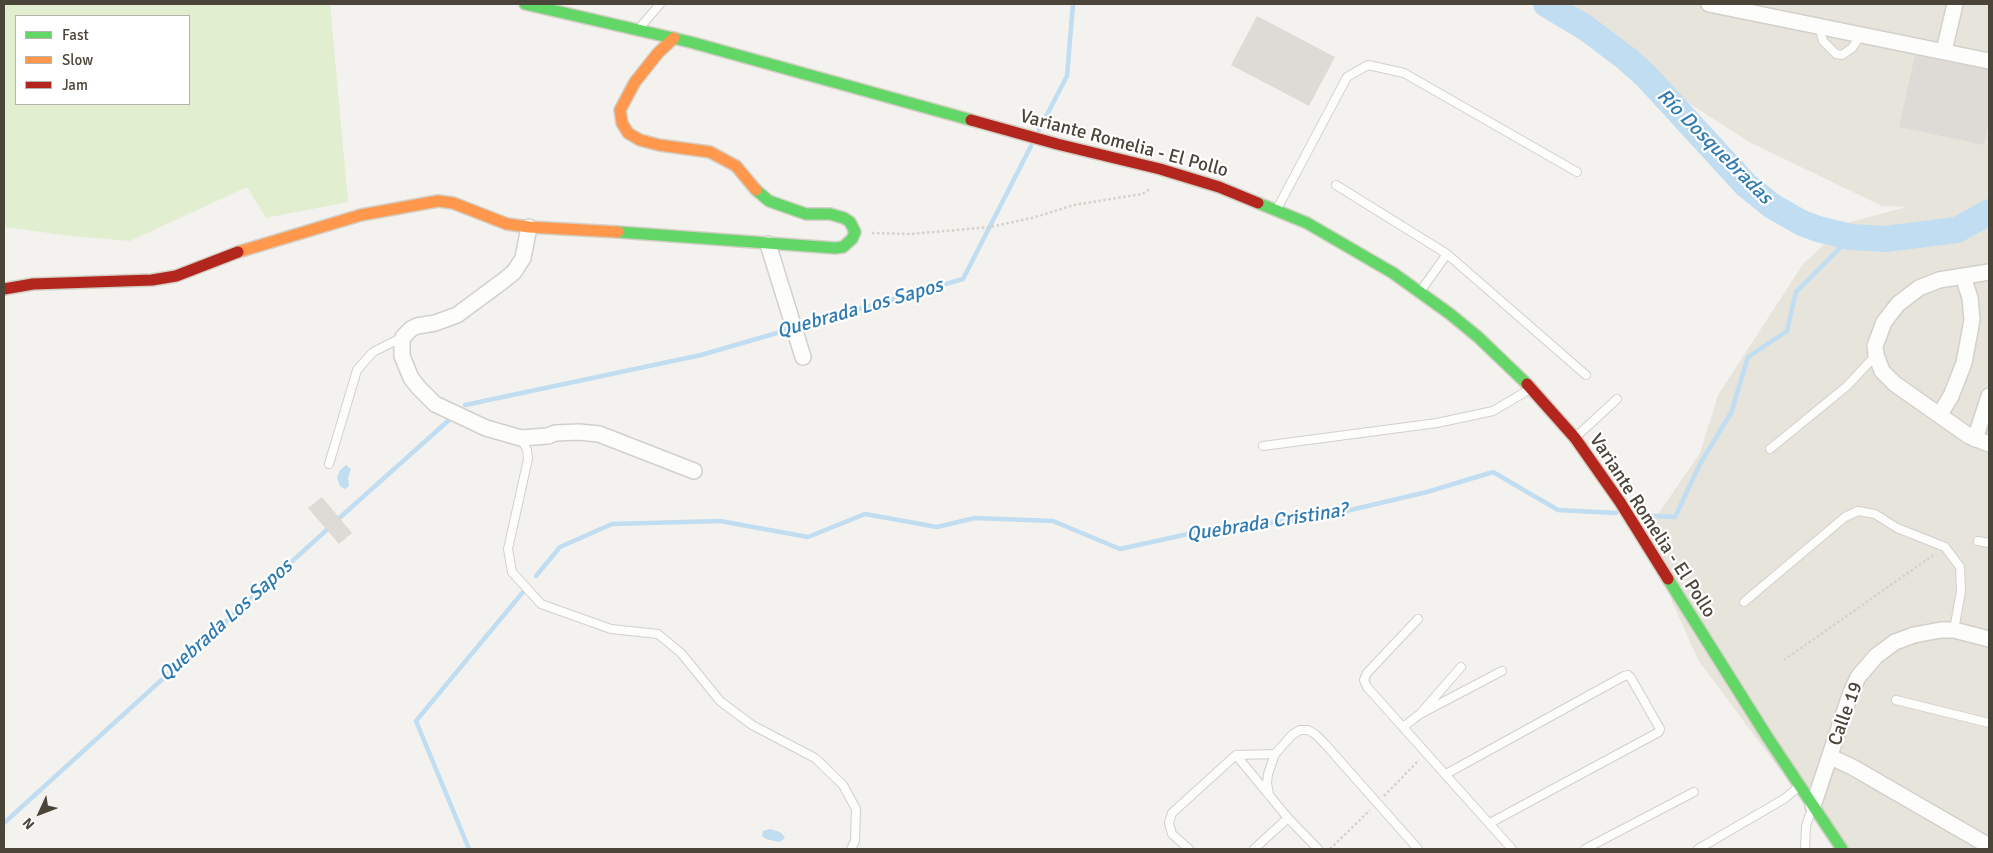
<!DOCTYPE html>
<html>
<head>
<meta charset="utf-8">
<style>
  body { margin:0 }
  #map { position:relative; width:1993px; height:853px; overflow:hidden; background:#f4f2ee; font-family:Signika,sans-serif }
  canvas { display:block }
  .frame { position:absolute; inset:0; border:5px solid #4b4439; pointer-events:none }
  .legend { position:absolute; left:15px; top:15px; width:175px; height:90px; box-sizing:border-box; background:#fff; border:1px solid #b7b4b0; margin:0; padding:6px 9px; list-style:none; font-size:15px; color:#4b4439 }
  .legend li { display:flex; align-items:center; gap:10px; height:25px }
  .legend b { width:25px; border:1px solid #b7b4b0 }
  .north { position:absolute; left:15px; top:788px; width:50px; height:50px; -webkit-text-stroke:4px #fff; paint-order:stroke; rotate:227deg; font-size:14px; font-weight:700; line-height:20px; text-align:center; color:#4b4439 }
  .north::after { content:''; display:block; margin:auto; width:18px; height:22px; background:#4b4439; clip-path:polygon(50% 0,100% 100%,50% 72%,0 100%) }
</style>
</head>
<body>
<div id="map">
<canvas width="1993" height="853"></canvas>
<div class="frame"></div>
<ul class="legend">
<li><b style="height:6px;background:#63d668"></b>Fast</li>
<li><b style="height:6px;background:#ff974d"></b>Slow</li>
<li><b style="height:6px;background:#b3261e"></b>Jam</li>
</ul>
<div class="north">N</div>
</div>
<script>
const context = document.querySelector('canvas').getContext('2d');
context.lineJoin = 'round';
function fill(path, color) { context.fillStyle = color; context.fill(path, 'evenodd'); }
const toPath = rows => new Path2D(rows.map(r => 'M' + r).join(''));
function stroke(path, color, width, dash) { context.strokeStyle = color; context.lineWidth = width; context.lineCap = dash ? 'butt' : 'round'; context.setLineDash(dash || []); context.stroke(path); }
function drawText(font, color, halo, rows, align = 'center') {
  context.font = font + ' Signika,sans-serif'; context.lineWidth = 4.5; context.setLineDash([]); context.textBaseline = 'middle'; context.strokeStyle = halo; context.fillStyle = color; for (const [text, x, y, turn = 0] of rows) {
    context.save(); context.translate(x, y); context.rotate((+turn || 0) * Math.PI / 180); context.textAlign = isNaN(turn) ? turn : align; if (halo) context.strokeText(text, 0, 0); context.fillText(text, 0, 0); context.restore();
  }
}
fill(toPath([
  [1554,4,1989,4,1989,849,1839,849,1698,660,1643,536,1700,453,1718,395,1803,264,1847,223,1906,207,1882,206,1751,143,1626,63]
]), '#e7e4dc');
fill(toPath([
  [4,4,330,4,348,202,266,218,247,187,130,241,71,236,4,227],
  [16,16,189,16,189,104,16,104]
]), '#e1eecf');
fill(toPath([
  [346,465,351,469,348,478,349,486,345,489,340,486,337,478,340,470],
  [770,829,780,832,785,837,783,840,779,842,766,839,762,836,763,831]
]), '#c0ddf1');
stroke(toPath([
  [1039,130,1067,76,1073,4],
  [465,405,701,355,963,279,1031,146],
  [1639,515,1675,517,1700,464,1731,413,1748,357,1787,331,1796,292,1851,237],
  [336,521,449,420],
  [536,576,560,547,612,524,720,521,808,537,865,514,937,527,975,518,1053,521,1120,549,1197,532,1325,516,1427,492,1493,472,1558,510,1616,513],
  [4,823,331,526],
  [469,849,416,721,523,592]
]), '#c0ddf1', 4.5);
stroke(toPath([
  [1546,4,1586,28,1627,59,1646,76,1746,185,1772,206,1802,223,1818,229,1851,237,1885,239,1957,230,1989,212]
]), '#c0ddf1', 26);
fill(toPath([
  [1257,16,1335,57,1309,106,1231,65],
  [1915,55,1989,70,1989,120,1984,145,1899,127],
  [322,497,352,533,339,544,308,508]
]), '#dedbd6');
const lane = toPath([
  [642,25,660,4],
  [1819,26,1823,41,1836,54,1842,55,1852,48,1861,35],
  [1336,185,1447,254,1586,375],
  [1278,207,1347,77,1368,65,1404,73,1577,172],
  [1422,289,1447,254],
  [1578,435,1617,399],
  [521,438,527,450,528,459,508,549,512,572,541,604,611,629,658,634,681,653,720,701,752,725,815,758,843,785,856,809,855,841,851,849],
  [1263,446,1437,423,1493,411,1527,391],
  [1770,449,1847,386,1876,355],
  [329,464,357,370,373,352,403,337],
  [1978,541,1989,543],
  [1744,602,1845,517,1858,511,1875,514,1897,528,1945,547,1960,567,1961,591,1954,630],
  [1418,619,1367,673,1364,680,1367,687,1512,849],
  [1896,700,1989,723],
  [1420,714,1502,671],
  [1403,727,1420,714,1461,667],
  [1236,755,1288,818,1318,849],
  [1446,774,1624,676,1628,675,1631,678,1660,729,1659,732,1490,823],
  [1269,795,1267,783,1268,774,1275,754,1292,735,1300,730,1308,730,1315,734,1325,744,1418,849],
  [1189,849,1172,834,1169,823,1172,813,1236,755,1275,754],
  [1254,849,1288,818],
  [1585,849,1694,792],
  [1698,849,1784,799,1796,789],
  [1805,849,1806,826,1810,814]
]);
const street = toPath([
  [1709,4,1989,61],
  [1944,51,1955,4],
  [529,227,523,258,514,272,503,281,457,315,435,323,417,326,411,329,403,337,402,343,402,356,411,378,419,388,435,404,486,428,521,438,548,436,555,433,579,432,599,434,694,471],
  [768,244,803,357],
  [1989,272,1939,280,1919,288,1898,304,1884,322,1875,346,1876,355,1882,371,1895,384,1969,436,1989,444],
  [1940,414,1951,396,1964,363,1972,320,1970,298,1963,276],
  [1975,439,1989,396],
  [1831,757,1854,768,1989,846],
  [1813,806,1850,695,1858,677,1876,656,1895,642,1914,635,1941,630,1954,630,1989,639]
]);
const fast = toPath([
  [525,4,690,42,971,120],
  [1258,203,1307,223,1393,273,1450,314,1478,337,1527,384],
  [618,232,835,248,843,247,852,239,855,232,850,222,844,218,830,214,806,214,769,201,756,190],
  [1668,579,1768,738,1842,849]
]);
const slow = toPath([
  [674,38,658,53,635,82,620,110,622,123,628,133,640,140,659,145,710,152,736,166,756,190],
  [238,252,361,215,438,201,453,203,507,224,529,227,618,232]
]);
const jam = toPath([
  [971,120,1057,144,1160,169,1219,187,1258,203],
  [4,289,33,284,152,280,176,276,238,252],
  [1527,384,1575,438,1620,502,1668,579]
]);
stroke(lane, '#d2d0cb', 10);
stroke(street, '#d2d0cb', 18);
stroke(fast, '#d3cfc5', 14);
stroke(slow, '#d3cfc5', 14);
stroke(jam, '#d3cfc5', 14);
stroke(toPath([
  [872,233,911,234,990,227,1032,218,1074,205,1142,194,1150,189],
  [1784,660,1935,554],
  [1384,796,1419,760],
  [1330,849,1370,810]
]), '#d3d2cc', 2.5, [2.5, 2.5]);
stroke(lane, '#fdfdfc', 8);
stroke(street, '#fdfdfc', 15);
stroke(fast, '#63d668', 11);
stroke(slow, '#ff974d', 11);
stroke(jam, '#b3261e', 11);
drawText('19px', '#4b4439', '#fff', [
  ["Variante Romelia - El Pollo",1124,144,15],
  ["Variante Romelia - El Pollo",1652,526,57],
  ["Calle 19",1846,714,-70]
]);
drawText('italic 20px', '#2e7ab2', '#fff', [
  ["Río Dosquebradas",1714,147,45],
  ["Quebrada Los Sapos",860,309,-16],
  ["Quebrada Cristina?",1267,523,-9],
  ["Quebrada Los Sapos",226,621,-42]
]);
</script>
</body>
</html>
